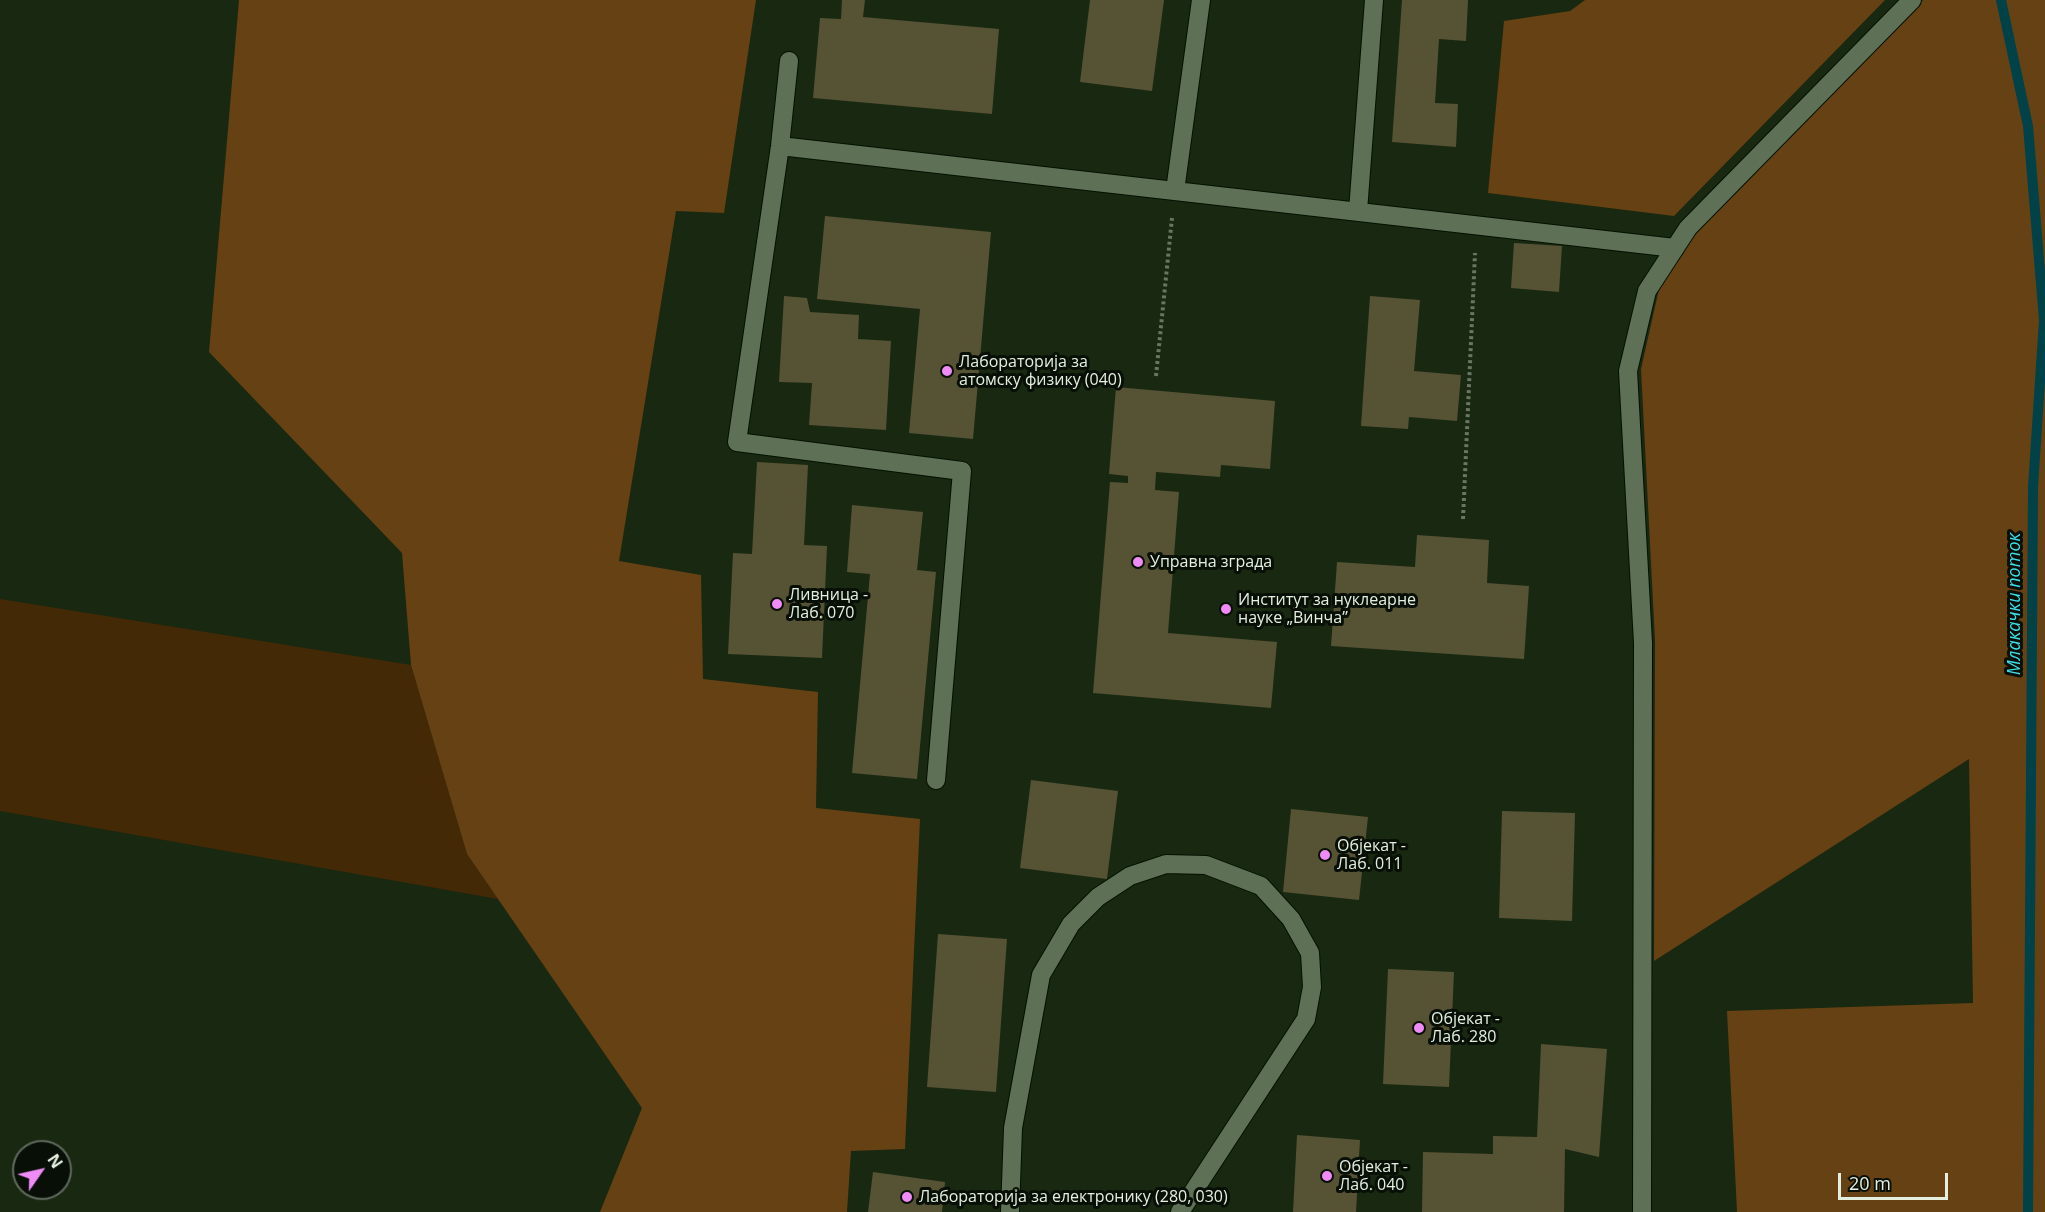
<!DOCTYPE html>
<html>
<head>
<meta charset="utf-8">
<style>
  body { margin:0 }
  #map { position:relative; width:2045px; height:1212px; overflow:hidden; background:#192811; font-family:"Open Sans",sans-serif }
  canvas { display:block }
  .north { position:absolute; left:12px; top:1140px; width:60px; height:60px; box-sizing:border-box; background:#080f06; border:2px solid #60695d; border-radius:50%; rotate:56deg; font-size:16px; font-weight:700; line-height:24px; text-align:center; color:#e4efe0 }
  .north::after { content:''; display:block; margin:auto; width:21px; height:27px; background:#ef8bf6; clip-path:polygon(50% 0,100% 100%,50% 72%,0 100%) }
  .scale { position:absolute; left:1838px; top:1173px; width:110px; height:27px; box-sizing:border-box; border:3px solid #e4efe0; border-top:0; padding-left:8px; font-size:18px; line-height:21px; white-space:nowrap; color:#e4efe0; -webkit-text-stroke:4px #080f06; paint-order:stroke }
</style>
</head>
<body>
<div id="map">
<canvas width="2045" height="1212"></canvas>
<div class="north">N</div>
<div class="scale">20 m</div>
</div>
<script>
const context = document.querySelector('canvas').getContext('2d');
context.lineJoin = 'round';
function fill(path, color) { context.fillStyle = color; context.fill(path, 'evenodd'); }
const toPath = rows => new Path2D(rows.map(r => 'M' + r).join(''));
function stroke(path, color, width, dash) { context.strokeStyle = color; context.lineWidth = width; context.lineCap = dash ? 'butt' : 'round'; context.setLineDash(dash || []); context.stroke(path); }
function drawText(font, color, halo, rows, align = 'center') {
  context.font = font + ' "Open Sans",sans-serif'; context.lineWidth = 6; context.setLineDash([]); context.textBaseline = 'middle'; context.strokeStyle = halo; context.fillStyle = color; for (const [text, x, y, turn = 0] of rows) {
    context.save(); context.translate(x, y); context.rotate((+turn || 0) * Math.PI / 180); context.textAlign = isNaN(turn) ? turn : align; if (halo) context.strokeText(text, 0, 0); context.fillText(text, 0, 0); context.restore();
  }
}
fill(toPath([
  [0,599,411,665,467,854,498,899,0,811]
]), '#442906');
fill(toPath([
  [239,0,756,0,724,213,676,211,619,561,701,575,703,679,818,692,816,808,920,819,905,1149,851,1151,847,1212,600,1212,642,1108,467,854,411,665,402,553,209,352],
  [1585,0,1885,0,1674,216,1488,193,1504,21,1570,11],
  [1923,0,2045,0,2045,1212,1737,1212,1727,1011,1973,1003,1969,759,1654,961,1655,641,1641,369,1659,289,1700,227]
]), '#664113');
stroke(toPath([
  [2001,0,2028,126,2044,320,2033,487,2028,1212]
]), '#014248', 10);
fill(toPath([
  [842,0,865,0,863,17,999,29,992,114,813,98,820,18,841,19],
  [1090,0,1164,0,1152,91,1080,82],
  [1402,0,1468,0,1466,41,1439,39,1435,103,1458,104,1456,147,1392,142],
  [825,216,991,232,973,439,909,433,920,309,817,299],
  [1514,243,1562,246,1559,292,1511,288],
  [784,296,807,298,810,312,859,315,858,339,891,341,886,430,809,425,812,383,779,382],
  [1370,296,1420,300,1414,371,1461,375,1457,421,1409,417,1408,429,1361,426],
  [1116,387,1275,401,1270,469,1221,465,1220,477,1156,472,1155,490,1179,492,1168,633,1277,642,1271,708,1093,693,1110,482,1128,483,1128,476,1109,474],
  [757,462,808,465,804,545,827,546,822,658,728,654,733,553,752,554],
  [852,505,923,512,917,570,936,572,917,779,852,773,870,574,847,572],
  [1417,535,1489,540,1487,583,1529,586,1524,659,1331,646,1337,562,1415,567],
  [1031,780,1118,791,1107,879,1020,868],
  [1291,809,1368,817,1359,900,1283,892],
  [1502,811,1575,813,1572,921,1499,918],
  [938,934,1007,939,996,1092,927,1087],
  [1388,969,1454,972,1449,1087,1383,1084],
  [1541,1044,1607,1049,1599,1157,1565,1149,1564,1212,1422,1212,1423,1152,1493,1154,1493,1136,1537,1137],
  [1297,1135,1360,1140,1356,1212,1293,1212],
  [873,1172,945,1182,942,1212,868,1212]
]), '#565234');
const service = toPath([
  [789,61,780,146,737,442,962,471,936,780],
  [780,146,1675,248],
  [1175,191,1201,0],
  [1358,211,1374,0],
  [1010,1212,1013,1128,1041,975,1071,924,1098,897,1130,876,1166,864,1206,865,1261,886,1291,919,1310,953,1312,987,1306,1019,1180,1212]
]);
const minor = toPath([
  [1642,1212,1643,643,1628,371,1647,291,1688,228,1912,0]
]);
stroke(service, '#041100', 20);
stroke(minor, '#041100', 20);
stroke(toPath([
  [1156,376,1172,218],
  [1463,519,1475,253]
]), '#687662', 4, [3, 3]);
stroke(service, '#5e7056', 18);
stroke(minor, '#5e7056', 18);
for (const [x, y, r, color] of [
  [947,371,6,"#ef8bf6"],
  [1138,562,6,"#ef8bf6"],
  [777,604,6,"#ef8bf6"],
  [1226,609,6,"#ef8bf6"],
  [1325,855,6,"#ef8bf6"],
  [1419,1028,6,"#ef8bf6"],
  [1327,1176,6,"#ef8bf6"],
  [907,1197,6,"#ef8bf6"]
]) { const dot = new Path2D(); dot.arc(x, y, r, 0, 2 * Math.PI); context.fillStyle = color; context.fill(dot); stroke(dot, '#080f06', 2); }
drawText('16px', '#e4efe0', '#080f06', [
  ["Лабораторија за",959,362],
  ["атомску физику (040)",959,380],
  ["Управна зграда",1150,562],
  ["Ливница -",789,595],
  ["Лаб. 070",789,613],
  ["Институт за нуклеарне",1238,600],
  ["науке „Винча”",1238,618],
  ["Објекат -",1337,846],
  ["Лаб. 011",1337,864],
  ["Објекат -",1431,1019],
  ["Лаб. 280",1431,1037],
  ["Објекат -",1339,1167],
  ["Лаб. 040",1339,1185],
  ["Лабораторија за електронику (280, 030)",919,1197]
], 'left');
drawText('italic 18px', '#3cdded', '#080f06', [
  ["Млакачки поток",2015,604,-90]
]);
</script>
</body>
</html>
